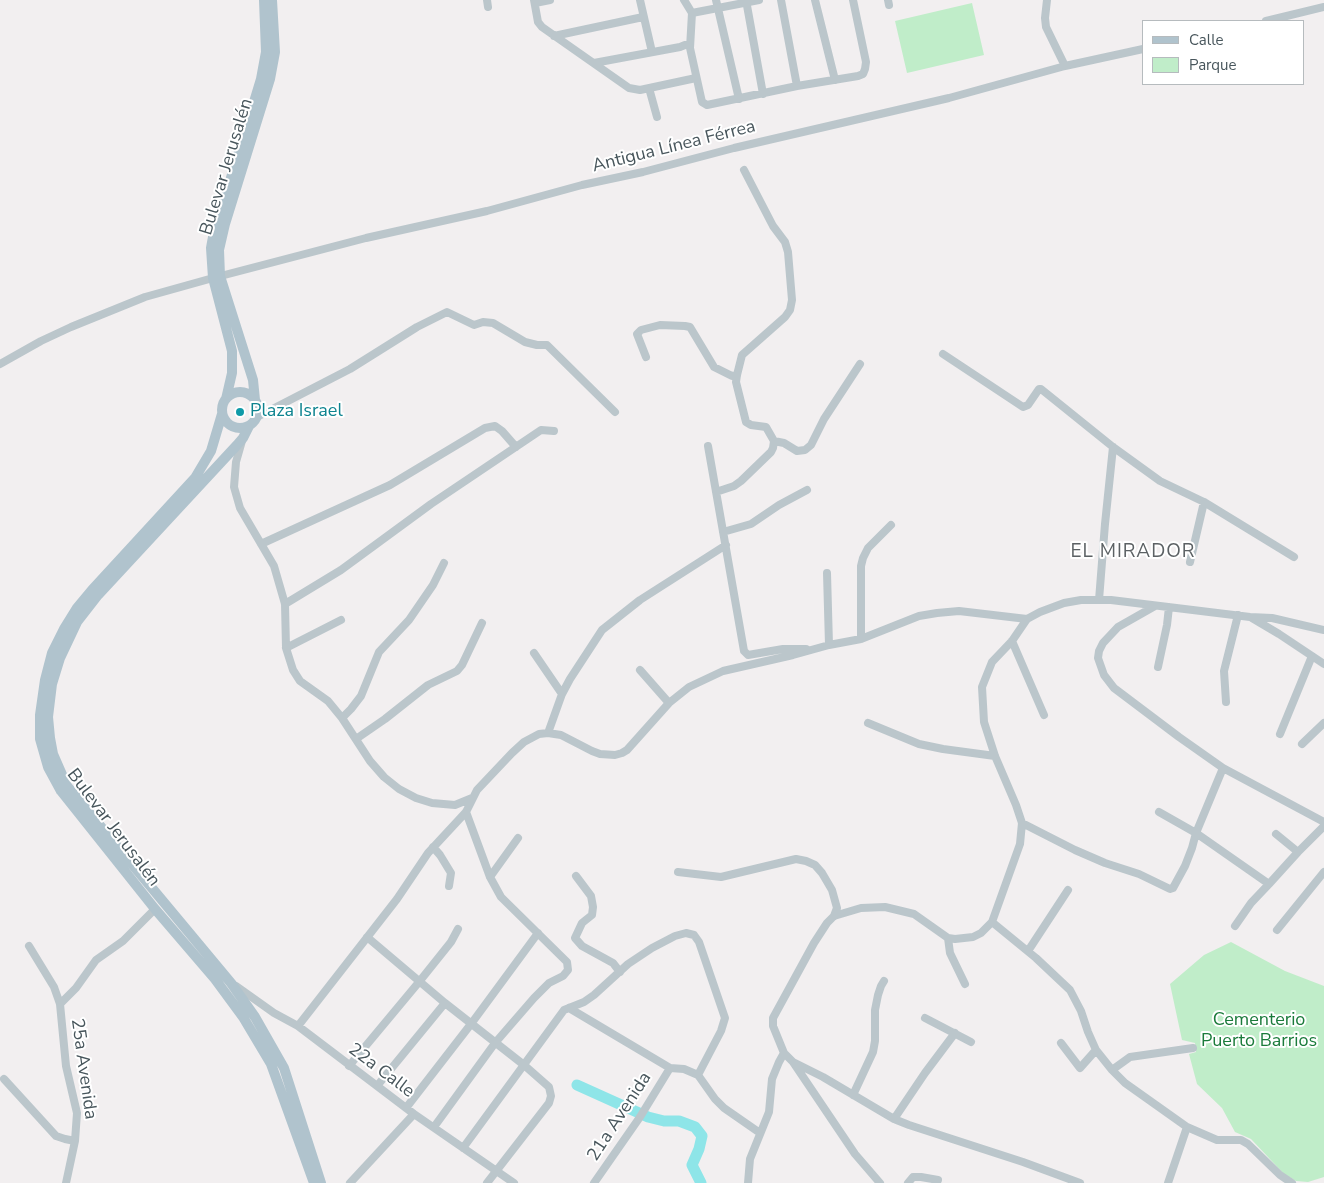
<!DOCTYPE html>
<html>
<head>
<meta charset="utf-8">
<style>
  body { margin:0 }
  #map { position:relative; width:1324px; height:1183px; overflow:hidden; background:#f2eff0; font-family:"Nunito Sans",sans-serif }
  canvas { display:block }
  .legend { position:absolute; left:1142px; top:20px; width:162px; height:65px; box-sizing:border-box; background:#fff; border:1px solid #b6bbbe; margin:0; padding:6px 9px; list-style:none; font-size:15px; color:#48565c }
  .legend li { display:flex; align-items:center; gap:10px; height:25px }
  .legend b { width:25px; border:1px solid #b6bbbe }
</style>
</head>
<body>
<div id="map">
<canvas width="1324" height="1183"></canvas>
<ul class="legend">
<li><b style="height:6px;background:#b0c3cd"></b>Calle</li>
<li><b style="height:14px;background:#c0edc9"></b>Parque</li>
</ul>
</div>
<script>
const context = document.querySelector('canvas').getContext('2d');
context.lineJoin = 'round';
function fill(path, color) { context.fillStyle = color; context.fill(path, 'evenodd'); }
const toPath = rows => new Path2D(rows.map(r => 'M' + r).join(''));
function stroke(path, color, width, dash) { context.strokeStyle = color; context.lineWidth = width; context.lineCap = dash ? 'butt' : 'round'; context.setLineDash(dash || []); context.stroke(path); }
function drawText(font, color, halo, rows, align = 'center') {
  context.font = font + ' "Nunito Sans",sans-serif'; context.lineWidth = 4; context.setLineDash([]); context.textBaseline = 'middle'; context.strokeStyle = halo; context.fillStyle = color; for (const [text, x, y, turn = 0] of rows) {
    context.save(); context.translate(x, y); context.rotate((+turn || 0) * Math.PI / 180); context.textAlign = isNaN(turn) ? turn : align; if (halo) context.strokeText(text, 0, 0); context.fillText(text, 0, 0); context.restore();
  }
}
fill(toPath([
  [972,3,984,55,907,73,895,21],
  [1231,942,1285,971,1324,986,1324,1177,1308,1182,1296,1181,1284,1174,1251,1139,1235,1132,1222,1108,1197,1084,1189,1054,1196,1052,1195,1043,1182,1040,1170,984,1204,955]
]), '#c0edc9');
stroke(toPath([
  [577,1085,648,1117,664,1121,679,1121,695,1127,702,1136,699,1149,692,1165,701,1183]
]), '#8ee5e8', 11);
stroke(toPath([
  [487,0,488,7],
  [534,0,538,22,542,27,629,88,640,90,696,78],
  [640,0,652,52],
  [684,0,692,13,759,0],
  [716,0,739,99],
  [746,0,763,94],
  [781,0,797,86],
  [815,0,835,80],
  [888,0,889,5],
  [1047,0,1045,18,1046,27,1065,66],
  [535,3,550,0],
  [692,13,690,48,702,102,707,105,797,86,858,76,863,74,865,69,866,62,853,0],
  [1266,21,1324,7],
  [554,36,643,17],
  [594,63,680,47,690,43],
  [649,88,657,117],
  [943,354,1023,407,1028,405,1039,389,1041,389,1113,447,1160,481,1204,502,1294,557],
  [646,357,637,334,641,330,660,325,685,326,690,327,714,367,732,376,737,375],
  [0,364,41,341,71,327,145,297,213,278,366,238,487,211,582,185,643,172,734,148,949,98,1065,66,1143,49],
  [257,417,350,369,417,327,447,312,474,325,483,322,493,323,525,342,537,345,547,345,615,412],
  [242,441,236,462,234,487,240,508,274,566,285,604,286,648,293,670,300,681,328,701,342,718,370,761,384,777,399,789,416,798,432,803,455,805,472,798],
  [774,441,784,443,797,451,805,450,811,445,824,419,860,364],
  [708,446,744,651,748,655,783,649,806,649],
  [716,492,734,486,741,481,771,452,773,448,774,441,766,427,751,425,746,422,736,382,737,375,742,355,785,317,790,310,792,300,788,252,785,242,773,226,744,170],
  [723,532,751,524,779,505,807,490],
  [261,544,390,485,485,428,495,426,502,431,516,447],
  [1190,562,1204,502],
  [827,573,829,645],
  [1099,600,1105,524,1113,447],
  [285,604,341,570,431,504,541,430,554,431],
  [1155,606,1118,627,1103,643,1099,651,1098,658,1104,675,1114,688,1179,737,1223,768,1324,822],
  [1252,618,1279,634,1324,664],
  [861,639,861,566,863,558,868,548,891,525],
  [1012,641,1044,715],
  [286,648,341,620],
  [534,653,562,694],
  [1158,667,1167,625,1169,607],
  [640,670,669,703],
  [1226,702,1224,671,1238,615],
  [342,718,351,709,361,696,379,652,409,620,433,585,444,563],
  [868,723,919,744,943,749,995,756],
  [548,733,562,694,570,679,602,630,640,600,726,545],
  [1280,734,1312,656],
  [356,739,385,719,428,685,457,671,462,665,482,623],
  [1302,744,1324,723],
  [1159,812,1196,833,1269,884,1251,903,1235,926],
  [1022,823,1075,850,1105,863,1139,874,1170,889,1173,888,1185,866,1192,848,1196,833,1223,768],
  [1276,834,1298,852,1324,826],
  [433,847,440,855,451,873,449,886],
  [678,872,721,877,796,859,806,861,815,865,822,873,832,890,837,908,834,916],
  [576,876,591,896,593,907,592,915,582,923,575,938,582,946,613,963,620,972],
  [490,877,518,838],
  [1269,884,1298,852],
  [992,922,1036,958,1070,990,1081,1011,1088,1032,1096,1050,1112,1070,1125,1083,1187,1127,1217,1140,1241,1140,1248,1144,1280,1175,1292,1183],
  [1277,930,1324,872],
  [367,937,445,1003,524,1065,549,1087,551,1096,549,1103,487,1183],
  [948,938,950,953,965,984],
  [29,946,54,987,60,1004],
  [1028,951,1068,890],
  [236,986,274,1013,298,1026,414,1114,514,1183],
  [569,1008,670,1068,684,1069,698,1075,715,1099,724,1108,760,1133],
  [925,1018,971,1042],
  [298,1026,397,899,428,853,466,812,477,790,512,753,524,742,539,734,548,733,561,735,592,751,600,754,615,755,622,753,627,750,669,703,689,687,723,671,793,655,829,645,861,639,919,616,937,613,959,611,1027,619],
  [1061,1043,1080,1068,1096,1050],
  [795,1063,823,1077,894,1119,909,1125,1023,1162,1080,1183],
  [349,1066,419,982,451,942,458,929],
  [1112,1070,1130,1057,1193,1048],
  [4,1079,56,1136,65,1139,75,1141],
  [377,1086,445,1003],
  [853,1095,873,1052,875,1041,875,1010,878,995,881,986,884,981],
  [406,1108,471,1024,538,933],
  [894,1119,925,1073,955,1033],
  [434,1127,495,1043,534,998,549,983,563,976,568,970,567,962,501,897,490,877,466,812],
  [463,1148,564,1010,584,1002,594,995,628,964,652,948,675,936,686,933,694,935,699,942,725,1018,721,1031,698,1075],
  [66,1183,75,1141,77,1113,66,1066,60,1004,76,988,96,960,123,941,155,909],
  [350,1183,414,1114],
  [594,1183,640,1117,670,1068],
  [748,1183,750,1159,769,1112,772,1079,779,1062,784,1053],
  [880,1183,855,1154,793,1062,784,1053,773,1026,773,1018,814,943,827,923,834,916,861,908,885,907,914,914,948,938,955,939,973,937,981,933,992,922,1020,844,1022,823,1016,805,995,756,984,722,982,687,992,662,1012,641,1027,619,1040,612,1064,603,1081,600,1111,600,1250,617,1272,618,1324,630],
  [908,1183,913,1177,921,1177,938,1180],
  [1168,1183,1187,1127]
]), '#bbc6cb', 8);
stroke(toPath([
  '222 410a18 18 0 1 1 36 0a18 18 0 1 1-36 0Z',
  [226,399,232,373,232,351,213,278,211,248,213,237,261,79,266,52,264,0],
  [255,400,253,380,220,276,219,250,225,224,270,79,275,52,272,0],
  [222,414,211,451,195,478,92,590,77,608,64,629,52,653,45,680,40,715,40,739,48,767,61,791,155,909,215,979,243,1017,271,1064,314,1183],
  [249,426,243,438,237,445,98,595,77,622,60,658,52,684,48,717,50,738,53,754,67,786,231,983,255,1017,284,1068,321,1183]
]), '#b0c3cd', 10);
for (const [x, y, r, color] of [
  [240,412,5,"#0f9aa8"]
]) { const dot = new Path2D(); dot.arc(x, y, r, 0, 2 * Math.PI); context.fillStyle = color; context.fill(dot); stroke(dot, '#fff', 2); }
drawText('18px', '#48565c', '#fff', [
  ["Antigua Línea Férrea",674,147,-14],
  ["Bulevar Jerusalén",227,167,-73],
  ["Bulevar Jerusalén",113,828,53],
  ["25a Avenida",83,1069,82],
  ["22a Calle",381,1071,37],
  ["21a Avenida",620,1117,-57]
]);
drawText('18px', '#0d838f', '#fff', [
  ["Plaza Israel",250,412]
], 'left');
drawText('18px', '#1b7b3b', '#fff', [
  ["Cementerio",1259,1021],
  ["Puerto Barrios",1259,1042]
]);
context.letterSpacing = '1px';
drawText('19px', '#5c6164', '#fff', [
  ["EL MIRADOR",1133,552]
]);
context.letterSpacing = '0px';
</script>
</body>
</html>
